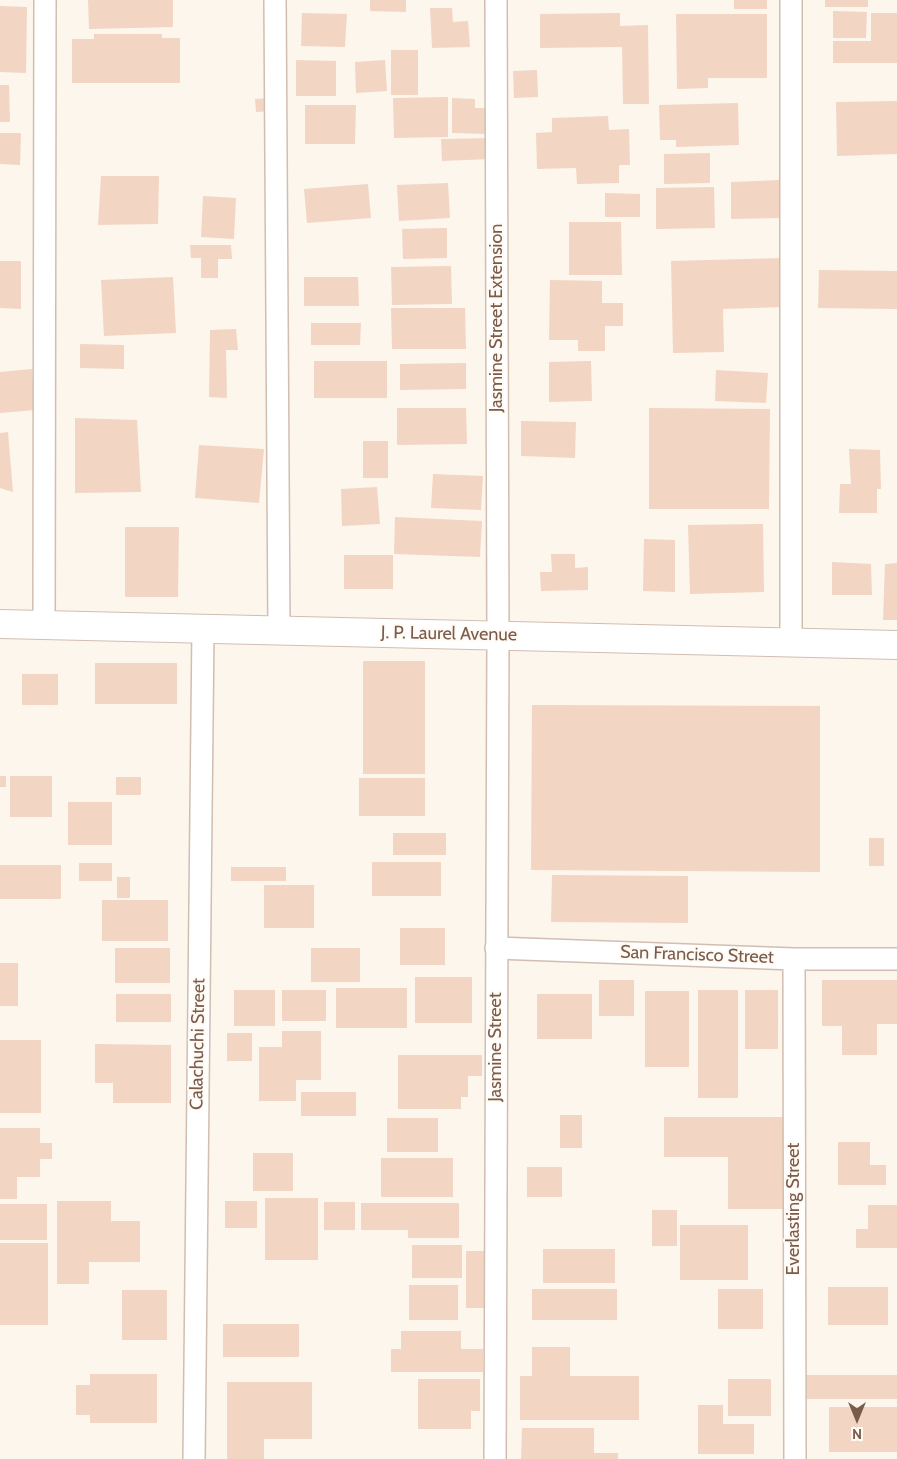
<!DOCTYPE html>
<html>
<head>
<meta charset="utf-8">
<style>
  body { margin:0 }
  #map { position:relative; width:897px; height:1459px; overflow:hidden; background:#fdf6ec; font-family:Cabin,sans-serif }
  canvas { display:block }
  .north { position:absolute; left:832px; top:1394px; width:50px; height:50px; -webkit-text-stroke:4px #fffaf3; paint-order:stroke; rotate:180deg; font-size:14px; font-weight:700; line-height:20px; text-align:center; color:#7a5c4d }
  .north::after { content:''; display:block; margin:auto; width:18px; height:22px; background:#7a5c4d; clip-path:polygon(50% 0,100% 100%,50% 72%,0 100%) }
</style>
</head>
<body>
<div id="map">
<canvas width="897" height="1459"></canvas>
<div class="north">N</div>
</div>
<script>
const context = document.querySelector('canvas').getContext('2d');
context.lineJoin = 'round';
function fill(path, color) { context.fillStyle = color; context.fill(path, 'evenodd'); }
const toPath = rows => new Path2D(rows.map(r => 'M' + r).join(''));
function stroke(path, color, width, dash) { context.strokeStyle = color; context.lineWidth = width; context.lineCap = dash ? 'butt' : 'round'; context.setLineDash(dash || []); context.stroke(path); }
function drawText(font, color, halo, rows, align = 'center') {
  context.font = font + ' Cabin,sans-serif'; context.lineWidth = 4; context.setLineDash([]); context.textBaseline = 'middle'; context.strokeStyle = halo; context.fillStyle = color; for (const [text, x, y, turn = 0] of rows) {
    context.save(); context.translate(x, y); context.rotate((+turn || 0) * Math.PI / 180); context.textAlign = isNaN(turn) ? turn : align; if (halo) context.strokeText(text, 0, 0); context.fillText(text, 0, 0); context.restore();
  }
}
fill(toPath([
  [88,0,173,0,173,27,89,29],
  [370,0,406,0,406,12,370,11],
  [734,0,767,0,767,9,734,9],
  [825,0,868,0,868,7,825,7],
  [0,6,27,7,26,73,0,72],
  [430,8,452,8,453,22,468,21,470,47,432,48],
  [833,11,867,12,866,38,833,38],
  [302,13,347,14,345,47,301,46],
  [620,13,620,26,648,25,649,104,623,104,622,47,540,48,540,14],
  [871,13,897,13,897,63,833,63,833,41,871,41],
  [676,14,767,14,767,78,708,78,708,88,677,89],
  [94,34,162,34,162,38,180,38,180,83,72,83,72,39,94,39],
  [391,50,418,50,418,95,391,95],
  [296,60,336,61,336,96,296,96],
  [385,60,387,91,356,93,355,62],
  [537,70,538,97,514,98,513,71],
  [0,85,9,85,10,122,0,122],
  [448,97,448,137,394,138,393,98],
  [272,98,272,111,256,112,255,99],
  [452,98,475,99,475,108,486,108,486,134,452,133],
  [897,101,897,154,837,156,836,102],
  [738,103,739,145,676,147,676,140,660,140,659,105],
  [305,105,356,105,355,144,305,144],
  [608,116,609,130,629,129,630,165,619,165,619,183,577,184,576,168,537,169,536,133,552,132,552,118],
  [0,133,21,133,20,165,0,164],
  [490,138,490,159,442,161,441,139],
  [710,153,710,183,664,184,664,154],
  [101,176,159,176,158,224,98,225],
  [780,180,781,218,731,219,731,182],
  [448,183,450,218,399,221,397,185],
  [368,184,371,218,307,223,304,189],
  [714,187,715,228,656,229,656,188],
  [605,193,640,194,640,217,605,217],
  [203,196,236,198,234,239,201,237],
  [569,222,621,222,622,275,569,275],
  [447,228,447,258,403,259,402,229],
  [190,245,231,245,232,259,218,259,218,278,201,278,201,258,191,258],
  [783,258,784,307,723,309,724,352,673,353,671,261],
  [0,261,21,261,21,309,0,308],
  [451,266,452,304,392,305,391,267],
  [819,270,897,271,897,309,818,308],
  [173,277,176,333,104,336,101,280],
  [304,277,358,277,359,306,304,306],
  [550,280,602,281,602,303,623,303,623,326,605,326,605,351,578,351,578,340,549,340],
  [391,308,465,308,466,349,392,349],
  [311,323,361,323,360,345,311,345],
  [236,329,238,350,226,350,227,398,209,397,210,330],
  [80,344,124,345,124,369,80,368],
  [314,361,387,361,387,398,314,398],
  [591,361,592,401,549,402,549,362],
  [466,363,466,389,400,390,400,364],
  [32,369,35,410,0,413,0,372],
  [716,370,768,373,766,403,715,401],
  [397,408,466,408,467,444,397,445],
  [649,408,770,409,769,509,649,509],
  [75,418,137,420,141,492,75,493],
  [521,421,576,422,575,458,521,456],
  [8,432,13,492,0,488,0,433],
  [363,441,388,441,388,478,363,478],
  [199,445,264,449,259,503,195,498],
  [849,449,880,450,881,489,877,489,877,513,839,513,840,484,851,484],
  [433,474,483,476,481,510,431,508],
  [377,487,380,524,342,526,341,489],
  [395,517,482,521,480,557,394,554],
  [763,524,764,592,690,594,688,525],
  [125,527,179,527,178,597,125,597],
  [644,539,675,540,675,592,643,591],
  [551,554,575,554,575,568,588,567,588,590,541,591,540,572,552,572],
  [344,555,393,555,393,589,344,589],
  [832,562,871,564,872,595,832,595],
  [897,563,897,620,883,620,885,564],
  [363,661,425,661,425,774,363,774],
  [95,663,177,663,177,704,95,704],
  [22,674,58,674,58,705,22,705],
  [532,705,820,706,820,872,531,870],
  [0,776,6,776,6,787,0,787],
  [10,776,52,776,52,817,10,817],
  [116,777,141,777,141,795,116,795],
  [359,778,425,778,425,816,359,816],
  [68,802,112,802,112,845,68,845],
  [393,833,446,833,446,855,393,855],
  [869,838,884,838,884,866,869,866],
  [372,862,441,862,441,896,372,896],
  [79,863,112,863,112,881,79,881],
  [0,865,61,865,61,899,0,899],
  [231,867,286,867,286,881,231,881],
  [552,875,688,876,688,923,551,922],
  [117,877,130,877,130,898,117,898],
  [264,885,314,885,314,928,264,928],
  [102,900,168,900,168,941,102,941],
  [400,928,445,928,445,965,400,965],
  [115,948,170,948,170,983,115,983],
  [311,948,360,948,360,982,311,982],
  [0,963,18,963,18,1006,0,1006],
  [415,977,472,977,472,1023,415,1023],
  [599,980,634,980,634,1016,599,1016],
  [822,980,897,980,897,1024,877,1024,877,1055,842,1055,842,1026,822,1026],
  [336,988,407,988,407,1028,336,1028],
  [234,990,275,990,275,1026,234,1026],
  [282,990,326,990,326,1021,282,1021],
  [698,990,738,990,738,1098,698,1098],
  [745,990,778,990,778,1049,745,1049],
  [645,991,689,991,689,1067,645,1067],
  [116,994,171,994,171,1022,116,1022],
  [537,994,592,994,592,1039,537,1039],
  [282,1031,321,1031,321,1080,296,1080,296,1101,259,1101,259,1047,282,1047],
  [227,1033,252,1033,252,1061,227,1061],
  [0,1040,41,1040,41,1113,0,1113],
  [95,1044,171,1045,171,1103,113,1103,113,1083,95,1083],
  [398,1055,482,1055,482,1076,468,1076,468,1097,461,1097,461,1109,398,1109],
  [301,1092,356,1092,356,1116,301,1116],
  [560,1115,582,1115,582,1148,560,1148],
  [664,1117,784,1117,784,1209,728,1209,728,1157,664,1157],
  [387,1118,438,1118,438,1152,387,1152],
  [0,1128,40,1128,40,1143,52,1143,52,1159,40,1159,40,1177,17,1177,17,1199,0,1199],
  [838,1142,870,1142,870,1165,886,1165,886,1185,838,1185],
  [253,1153,293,1153,293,1191,253,1191],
  [381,1158,453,1158,453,1197,381,1197],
  [527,1167,562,1167,562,1197,527,1197],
  [265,1198,318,1198,318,1260,265,1260],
  [57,1201,111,1201,111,1221,140,1221,140,1262,89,1262,89,1284,57,1284],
  [225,1201,257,1201,257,1228,225,1228],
  [324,1202,355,1202,355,1230,324,1230],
  [361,1203,459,1203,459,1238,408,1238,408,1230,361,1230],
  [0,1204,47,1204,47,1240,0,1240],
  [868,1205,897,1205,897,1248,856,1248,856,1229,868,1229],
  [652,1210,677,1210,677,1246,652,1246],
  [680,1225,748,1225,748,1280,680,1280],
  [0,1243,48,1243,48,1325,0,1325],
  [412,1245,462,1245,462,1278,412,1278],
  [543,1249,615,1249,615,1283,543,1283],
  [466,1251,485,1251,485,1308,466,1308],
  [409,1285,458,1285,458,1320,409,1320],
  [828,1287,888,1287,888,1325,828,1325],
  [532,1289,617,1289,617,1320,532,1320],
  [718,1289,763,1289,763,1329,718,1329],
  [122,1290,167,1290,167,1340,122,1340],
  [223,1324,299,1324,299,1357,223,1357],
  [401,1331,461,1331,461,1349,483,1349,483,1372,391,1372,391,1349,401,1349],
  [532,1347,570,1347,570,1376,639,1376,639,1420,520,1420,520,1376,532,1376],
  [90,1374,157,1374,157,1423,90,1423,90,1415,76,1415,76,1385,90,1385],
  [806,1375,897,1375,897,1399,806,1399],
  [418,1379,480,1379,480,1411,471,1411,471,1429,418,1429],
  [728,1379,771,1379,771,1416,728,1416],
  [227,1382,312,1382,312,1439,264,1439,264,1459,227,1459],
  [698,1405,723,1405,723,1424,754,1424,754,1454,698,1454],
  [829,1407,897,1407,897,1452,829,1452],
  [522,1428,594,1428,594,1453,618,1453,618,1459,521,1459]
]), '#f3d5c3');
const minor = toPath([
  [275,0,279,630],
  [44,625,45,0],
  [791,643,791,0],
  [496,948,794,959,897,959],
  [794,959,795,1459],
  [194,1459,203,628],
  [495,1459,498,636,496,0]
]);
const tertiary = toPath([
  [0,624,897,645]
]);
stroke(minor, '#d1beb0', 24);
stroke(tertiary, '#d1beb0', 30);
stroke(minor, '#fff', 21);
stroke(tertiary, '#fff', 28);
drawText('18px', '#7a5c4d', '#fffaf3', [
  ["Jasmine Street Extension",497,318,-90],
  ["J. P. Laurel Avenue",449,634,1],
  ["San Francisco Street",697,955,2],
  ["Calachuchi Street",198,1044,-89],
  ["Jasmine Street",496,1047,-90],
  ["Everlasting Street",794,1209,-90]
]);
</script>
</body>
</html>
